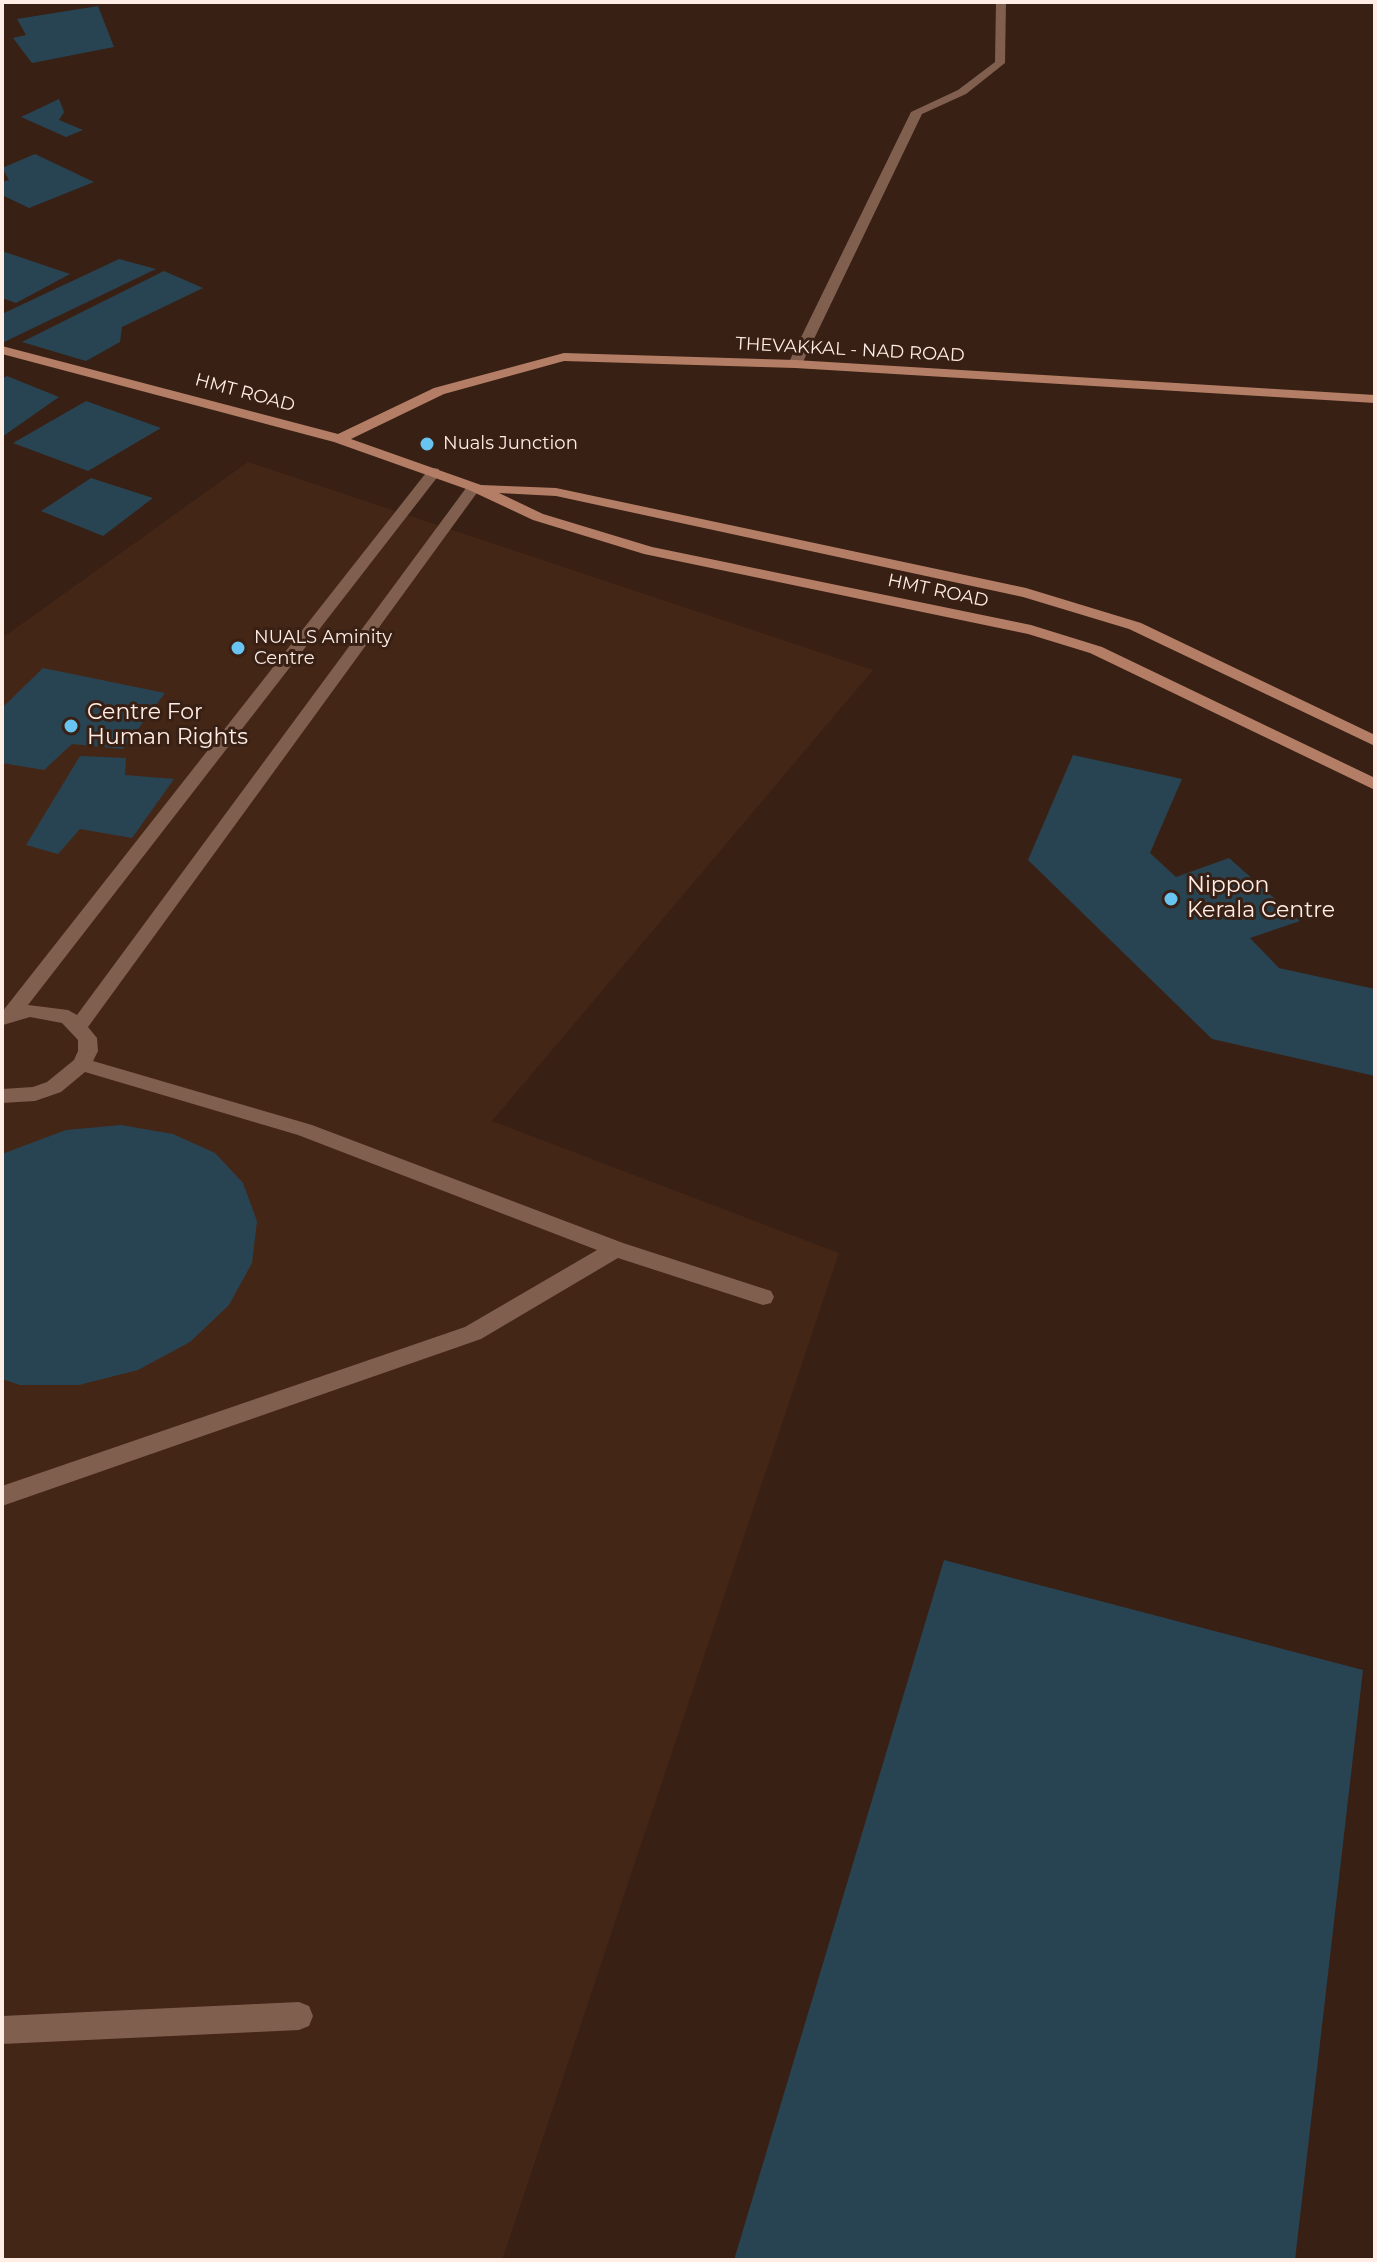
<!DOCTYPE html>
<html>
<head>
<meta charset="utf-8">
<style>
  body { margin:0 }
  #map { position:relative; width:1377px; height:2262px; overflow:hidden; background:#382014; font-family:Montserrat,sans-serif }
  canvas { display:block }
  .frame { position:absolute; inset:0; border:4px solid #ffede6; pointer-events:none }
</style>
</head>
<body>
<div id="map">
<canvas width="1377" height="2262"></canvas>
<div class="frame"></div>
</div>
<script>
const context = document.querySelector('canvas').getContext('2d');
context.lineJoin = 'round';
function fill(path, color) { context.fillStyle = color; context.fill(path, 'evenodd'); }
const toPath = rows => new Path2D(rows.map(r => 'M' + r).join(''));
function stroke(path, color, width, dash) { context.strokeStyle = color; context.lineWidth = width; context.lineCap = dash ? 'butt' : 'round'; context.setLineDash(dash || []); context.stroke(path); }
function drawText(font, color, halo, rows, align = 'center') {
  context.font = font + ' Montserrat,sans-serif'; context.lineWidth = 6; context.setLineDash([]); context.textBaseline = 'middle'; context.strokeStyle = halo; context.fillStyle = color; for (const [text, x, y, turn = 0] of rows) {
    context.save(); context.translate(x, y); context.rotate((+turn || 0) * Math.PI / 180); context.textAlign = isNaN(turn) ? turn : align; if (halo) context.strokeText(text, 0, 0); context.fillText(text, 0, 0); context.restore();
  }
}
fill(toPath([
  [248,462,873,670,492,1121,839,1253,502,2260,2,2260,2,638]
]), '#442616');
fill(toPath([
  [98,6,114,47,32,63,13,38,26,35,17,19],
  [59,99,64,112,59,120,83,130,66,137,21,117],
  [35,154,94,182,29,208,2,195,2,182,9,180,2,168],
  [2,251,70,274,16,303,2,298],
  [119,259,156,269,2,343,2,314],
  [164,271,203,288,122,327,120,342,86,361,22,342],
  [7,376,59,397,2,437,2,379],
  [86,401,161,428,88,471,13,443],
  [91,478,153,498,103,536,41,511],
  [43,668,165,693,123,749,72,744,44,770,2,763,2,708],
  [1073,755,1182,779,1150,853,1176,877,1229,858,1300,921,1250,938,1279,968,1375,989,1375,1076,1212,1039,1028,860],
  [80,756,126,758,125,775,174,779,132,838,80,829,58,854,26,845],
  [121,1125,173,1134,215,1153,243,1183,257,1221,252,1263,229,1305,190,1342,138,1370,79,1385,20,1385,2,1379,2,1154,66,1130],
  [944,1560,1363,1670,1295,2260,734,2260]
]), '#284453');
fill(toPath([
  [434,468,439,469,439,475,28,1005,68,1010,77,1015,469,484,479,484,479,490,88,1027,97,1038,98,1051,93,1061,312,1125,623,1243,771,1291,774,1297,771,1303,763,1305,618,1258,481,1339,2,1506,2,1486,465,1327,597,1250,298,1135,85,1072,61,1092,35,1101,2,1103,2,1089,33,1087,47,1082,74,1060,78,1051,78,1040,62,1023,30,1017,3,1025,2,1012,429,469,434,468],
  [299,2002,309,2006,313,2016,309,2026,299,2030,2,2044,2,2016,299,2002]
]), '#805f4f');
fill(toPath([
  [996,2,1006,2,1005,63,966,94,922,114,802,364,790,367,788,364,911,112,958,90,995,62,996,2]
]), '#805f4f');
fill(toPath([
  [2,346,338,434,434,388,564,353,795,360,1375,395,1375,403,795,368,564,361,444,394,351,439,481,485,556,488,1026,588,1141,623,1375,735,1375,746,1129,629,1023,597,556,496,499,493,543,514,652,547,1031,625,1102,647,1375,778,1375,790,1090,653,1028,634,644,554,533,520,469,490,334,442,2,354,2,346]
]), '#b37e65');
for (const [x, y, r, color] of [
  [427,444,8,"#68c4f0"],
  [238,648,8,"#68c4f0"],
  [71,726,8,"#68c4f0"],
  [1171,899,8,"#68c4f0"]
]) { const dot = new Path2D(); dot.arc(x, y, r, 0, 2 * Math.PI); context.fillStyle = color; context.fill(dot); stroke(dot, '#382014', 3); }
drawText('18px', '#ffede6', '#382014', [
  ["THEVAKKAL - NAD ROAD",850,350,3],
  ["HMT ROAD",245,393,15],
  ["HMT ROAD",938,591,12]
]);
drawText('18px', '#ffede6', '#382014', [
  ["Nuals Junction",443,444],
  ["NUALS Aminity",254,638],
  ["Centre",254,659]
], 'left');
drawText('22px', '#ffede6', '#382014', [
  ["Centre For",87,713],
  ["Human Rights",87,738],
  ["Nippon",1187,886],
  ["Kerala Centre",1187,911]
], 'left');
</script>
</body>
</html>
